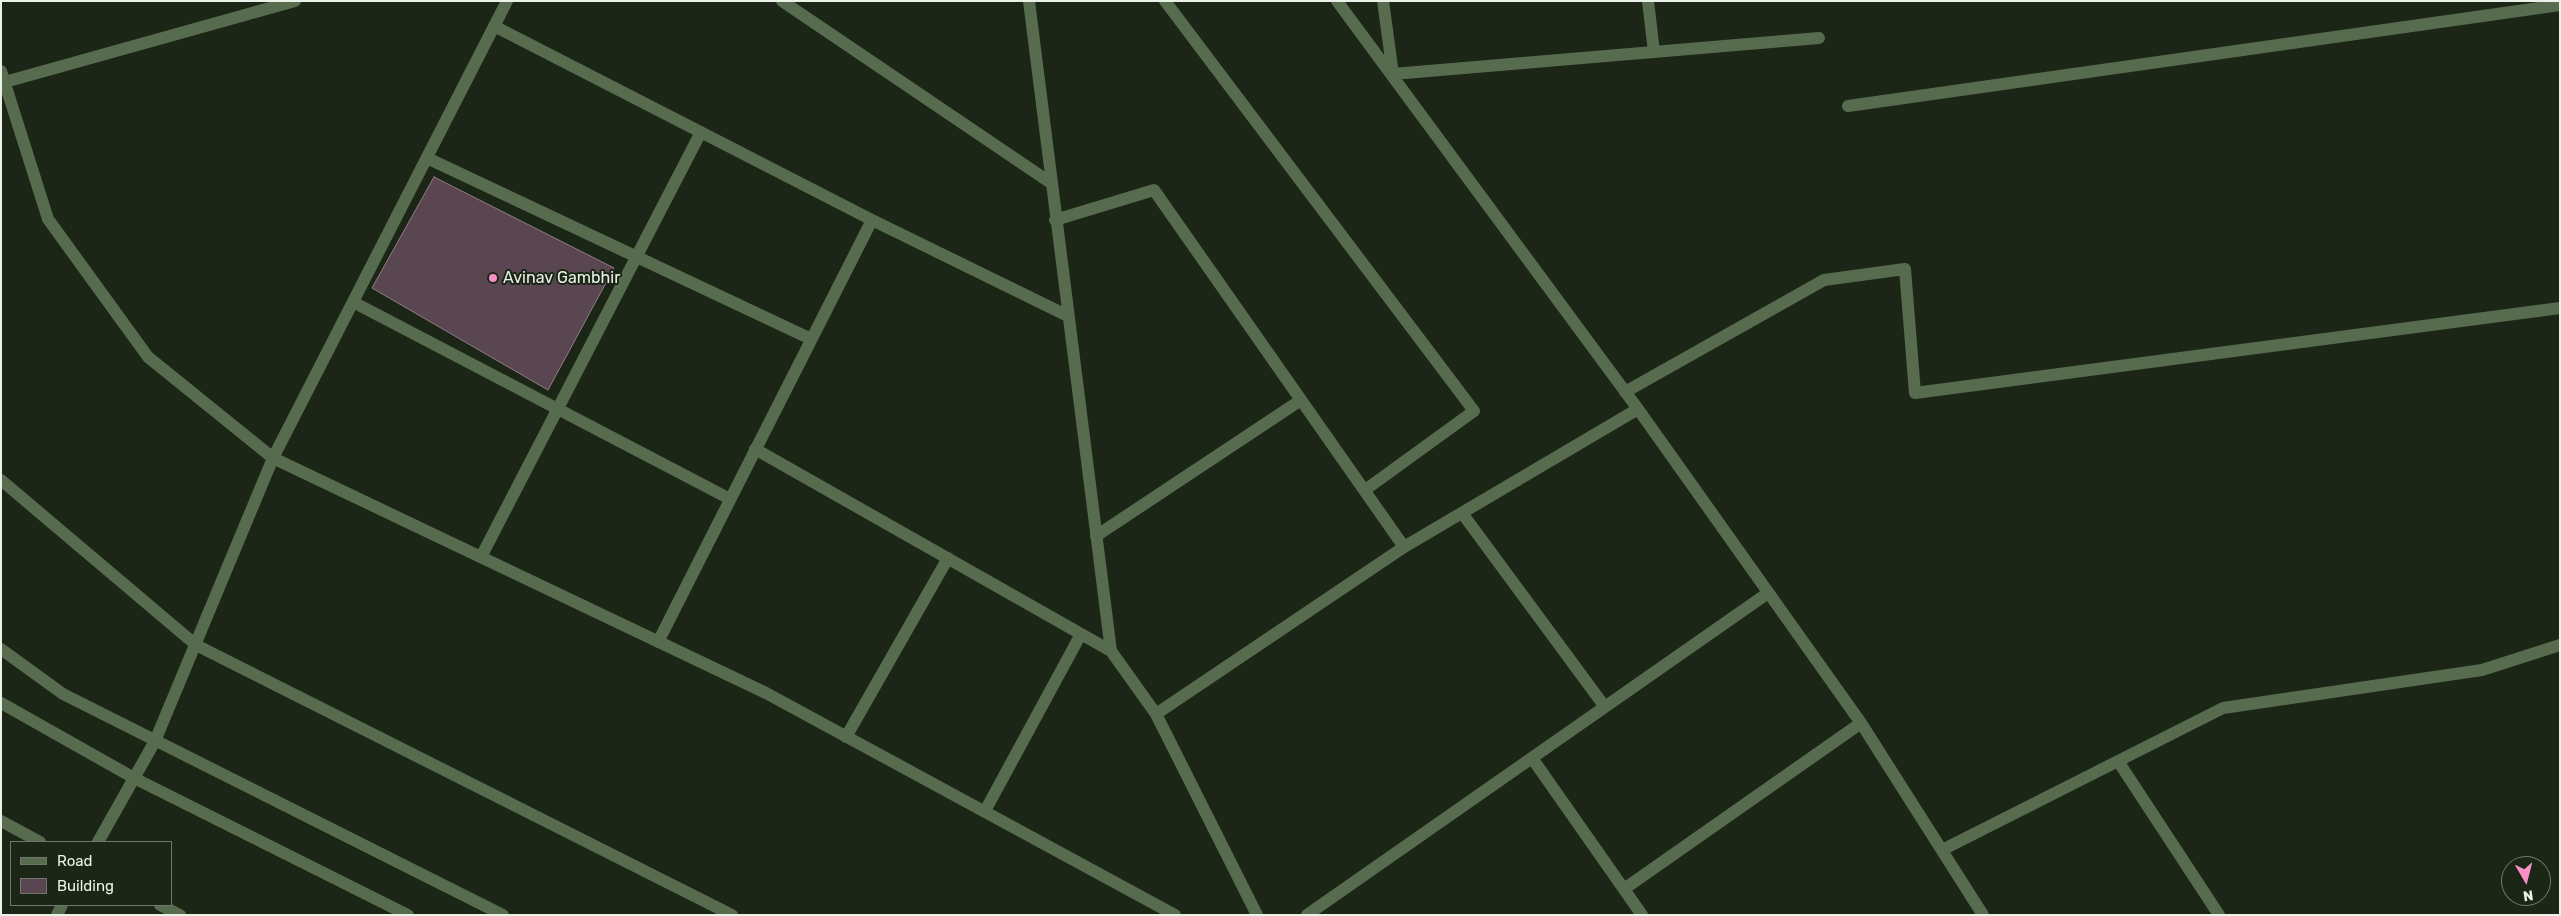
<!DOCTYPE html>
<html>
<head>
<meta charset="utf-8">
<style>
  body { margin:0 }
  #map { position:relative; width:2561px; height:916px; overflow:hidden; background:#1c2617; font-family:Rubik,sans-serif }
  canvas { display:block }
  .frame { position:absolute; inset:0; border:2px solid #eaf2e7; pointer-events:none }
  .legend { position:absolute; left:10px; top:841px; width:162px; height:65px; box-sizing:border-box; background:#1c2617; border:1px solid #6e786a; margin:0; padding:6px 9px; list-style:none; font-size:15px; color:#eaf2e7 }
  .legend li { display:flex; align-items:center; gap:10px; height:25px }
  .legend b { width:25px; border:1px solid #6e786a }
  .north { position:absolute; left:2501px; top:856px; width:50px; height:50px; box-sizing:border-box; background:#1c2617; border:1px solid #6e786a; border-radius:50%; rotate:172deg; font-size:14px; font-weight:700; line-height:20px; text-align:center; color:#eaf2e7 }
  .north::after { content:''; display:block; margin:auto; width:18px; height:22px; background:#fa8fc7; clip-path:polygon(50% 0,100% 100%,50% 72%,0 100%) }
</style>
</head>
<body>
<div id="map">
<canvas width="2561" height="916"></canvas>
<div class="frame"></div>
<ul class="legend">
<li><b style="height:6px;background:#576b4e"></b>Road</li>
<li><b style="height:14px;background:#5a4650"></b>Building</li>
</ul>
<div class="north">N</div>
</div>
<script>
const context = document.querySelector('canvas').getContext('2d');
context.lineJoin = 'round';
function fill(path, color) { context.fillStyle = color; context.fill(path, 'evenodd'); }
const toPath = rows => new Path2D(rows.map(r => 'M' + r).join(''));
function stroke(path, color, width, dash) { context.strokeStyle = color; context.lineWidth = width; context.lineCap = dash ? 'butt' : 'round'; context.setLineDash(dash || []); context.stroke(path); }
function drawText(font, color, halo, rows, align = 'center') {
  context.font = font + ' Rubik,sans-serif'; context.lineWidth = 4; context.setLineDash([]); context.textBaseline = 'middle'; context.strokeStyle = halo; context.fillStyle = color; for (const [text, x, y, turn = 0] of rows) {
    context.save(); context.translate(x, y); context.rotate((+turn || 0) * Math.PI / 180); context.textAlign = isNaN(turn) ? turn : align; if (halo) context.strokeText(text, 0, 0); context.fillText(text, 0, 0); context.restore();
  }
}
const building = toPath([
  [434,177,614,268,548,390,372,288,434,177]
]);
fill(building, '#5a4650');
stroke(building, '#927c86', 1);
stroke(toPath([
  [782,1,1051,183],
  [1029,1,1111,651],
  [1165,1,1474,411,1365,490],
  [1337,1,1638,409,1861,723,1983,915],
  [1383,1,1393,74,1819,38],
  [1648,1,1654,52],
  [494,26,872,220,1068,316],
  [1,71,48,219,148,357,273,458,766,693,1175,915],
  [5,82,295,1],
  [1848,106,2560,5],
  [427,158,811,339],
  [1055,220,1154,190,1404,547],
  [353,302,730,499],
  [1625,392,1824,280,1905,269,1915,393,2560,308],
  [755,449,1111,651,1156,714,1257,915],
  [1,480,196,645,732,915],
  [1462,513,1605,707],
  [1096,536,1301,400],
  [481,557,701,132],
  [658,642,872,220],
  [1,649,63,694,503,915],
  [1,703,134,778,408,915],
  [1156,714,1404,547,1638,409],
  [846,737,948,558],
  [1532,758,1642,915],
  [2118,761,2219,915],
  [985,811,1081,634],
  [1,821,40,842],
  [98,842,155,741,273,458,507,1],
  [1942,850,2223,708,2482,670,2560,645],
  [1624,889,1861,723],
  [160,905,180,915],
  [57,915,62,905],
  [1307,915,1768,593]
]), '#576b4e', 12);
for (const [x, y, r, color] of [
  [493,278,5,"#fa8fc7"]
]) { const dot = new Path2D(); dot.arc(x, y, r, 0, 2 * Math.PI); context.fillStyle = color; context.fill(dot); stroke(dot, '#1c2617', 2); }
drawText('16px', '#eaf2e7', '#1c2617', [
  ["Avinav Gambhir",503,278]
], 'left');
</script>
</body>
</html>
